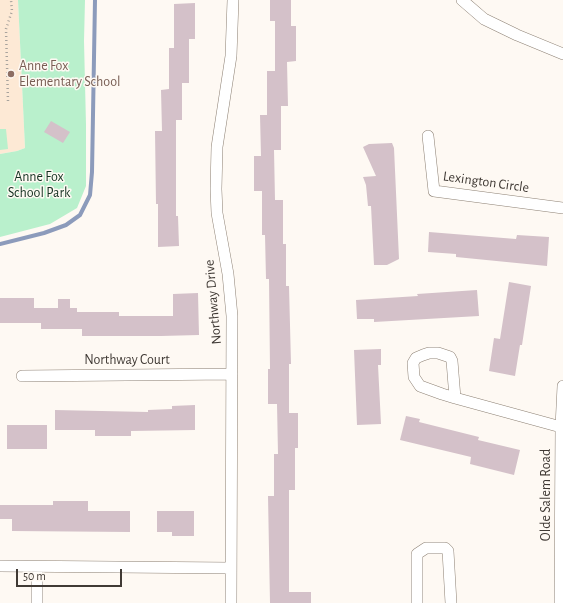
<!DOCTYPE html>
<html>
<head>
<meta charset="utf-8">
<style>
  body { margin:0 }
  #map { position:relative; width:563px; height:603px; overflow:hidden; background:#fef9f3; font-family:"Alegreya Sans",sans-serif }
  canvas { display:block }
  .scale { position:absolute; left:16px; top:569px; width:106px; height:18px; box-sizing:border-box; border:2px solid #403a35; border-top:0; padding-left:5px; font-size:12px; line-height:14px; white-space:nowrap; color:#403a35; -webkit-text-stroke:3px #fef9f3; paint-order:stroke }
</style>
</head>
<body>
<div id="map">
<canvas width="563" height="603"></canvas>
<div class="scale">50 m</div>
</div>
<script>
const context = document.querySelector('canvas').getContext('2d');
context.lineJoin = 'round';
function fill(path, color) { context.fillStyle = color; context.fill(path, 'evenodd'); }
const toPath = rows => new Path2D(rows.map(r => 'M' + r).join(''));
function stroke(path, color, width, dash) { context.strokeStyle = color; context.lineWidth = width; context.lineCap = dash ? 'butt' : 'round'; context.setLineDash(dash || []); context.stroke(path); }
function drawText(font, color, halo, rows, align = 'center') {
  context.font = font + ' "Alegreya Sans",sans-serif'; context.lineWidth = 3; context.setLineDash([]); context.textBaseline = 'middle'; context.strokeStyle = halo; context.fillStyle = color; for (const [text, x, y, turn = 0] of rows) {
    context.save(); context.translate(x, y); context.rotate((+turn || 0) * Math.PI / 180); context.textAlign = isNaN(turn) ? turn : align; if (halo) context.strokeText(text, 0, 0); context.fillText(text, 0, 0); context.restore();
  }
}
fill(toPath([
  [0,0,18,0,25,148,17,151,0,154]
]), '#fde9d5');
fill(toPath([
  [18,0,85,0,84,41,86,125,86,186,77,208,50,224,0,237,0,154,17,151,25,148],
  [0,129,6,129,8,149,0,150]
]), '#b9f0cc');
stroke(toPath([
  [0,244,44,233,66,225,80,215,90,195,92,172,95,0]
]), '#8c9bbb', 4);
fill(toPath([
  [270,0,291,0,291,26,296,26,296,61,287,62,288,106,281,106,281,150,274,150,275,200,283,200,283,244,286,244,286,286,289,286,291,364,289,364,289,413,298,413,298,448,295,448,295,490,289,490,289,592,311,592,311,603,270,603,268,496,274,496,274,454,278,454,277,404,268,404,268,369,270,369,269,279,266,279,265,235,262,235,262,191,254,191,254,156,261,156,260,115,267,115,267,71,275,71,275,21,270,21],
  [195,3,195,39,189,39,189,83,182,83,182,120,176,120,176,216,178,216,179,246,158,247,158,204,156,204,155,131,162,131,161,90,169,89,169,48,174,48,174,4],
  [51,121,70,132,63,143,44,132],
  [392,143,394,148,399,259,387,265,374,265,371,206,368,206,366,185,363,177,376,176,363,147,369,144],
  [429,232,516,239,517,235,549,237,547,266,456,257,456,254,428,252],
  [509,282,531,286,522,345,520,345,515,376,489,371,494,338,500,339],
  [477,290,479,316,374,322,374,319,357,319,356,300,418,296,417,294],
  [198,293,199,335,161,336,82,336,82,329,41,329,41,323,0,323,0,298,34,298,34,308,58,308,58,299,70,299,70,308,77,308,77,312,119,312,119,316,173,316,173,294],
  [381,349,381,365,378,365,381,424,357,425,354,350],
  [195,405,195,430,131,431,131,436,95,436,95,430,55,430,55,410,148,412,148,410,172,409,172,406],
  [406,416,420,419,419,422,479,437,478,440,520,450,514,475,470,464,471,457,400,440],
  [7,425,47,425,47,449,7,449],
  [53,501,88,501,88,511,130,511,130,532,12,531,12,519,0,519,0,505,53,505],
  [157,511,194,511,194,536,172,536,172,532,157,532]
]), '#d4c1c9');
const minor = toPath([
  [462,0,484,19,517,35,563,54],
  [428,136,434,191,563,208],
  [22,376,232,374],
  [455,398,452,361,450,357,438,353,429,353,423,355,416,358,413,363,414,377,420,386,442,394,455,398,561,427],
  [0,566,231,568],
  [37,603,37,567],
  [231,603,232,316,228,274,217,213,216,189,217,147,231,56,233,0],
  [417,603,417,554,426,548,445,548,448,551,451,603],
  [560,603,561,427,563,386]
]);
stroke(minor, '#8d8174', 12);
stroke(toPath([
  [8,101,6,29,12,11,11,0]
]), '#a8a39d', 2.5, [1, 3]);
stroke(minor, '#fff', 11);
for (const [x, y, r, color] of [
  [11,74,4,"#8d6e63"]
]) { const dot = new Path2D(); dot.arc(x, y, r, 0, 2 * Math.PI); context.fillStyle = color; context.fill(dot); stroke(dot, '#fef9f3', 1.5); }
drawText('14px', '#785e54', '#fef9f3', [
  ["Anne Fox",19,66],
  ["Elementary School",19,82]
], 'left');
drawText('14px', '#133120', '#fef9f3', [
  ["Anne Fox",39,177],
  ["School Park",39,193]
]);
drawText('14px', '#403a35', '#fef9f3', [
  ["Lexington Circle",486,182,8],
  ["Northway Drive",213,302,-95],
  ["Northway Court",127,360],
  ["Olde Salem Road",546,495,-90]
]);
</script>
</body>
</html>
